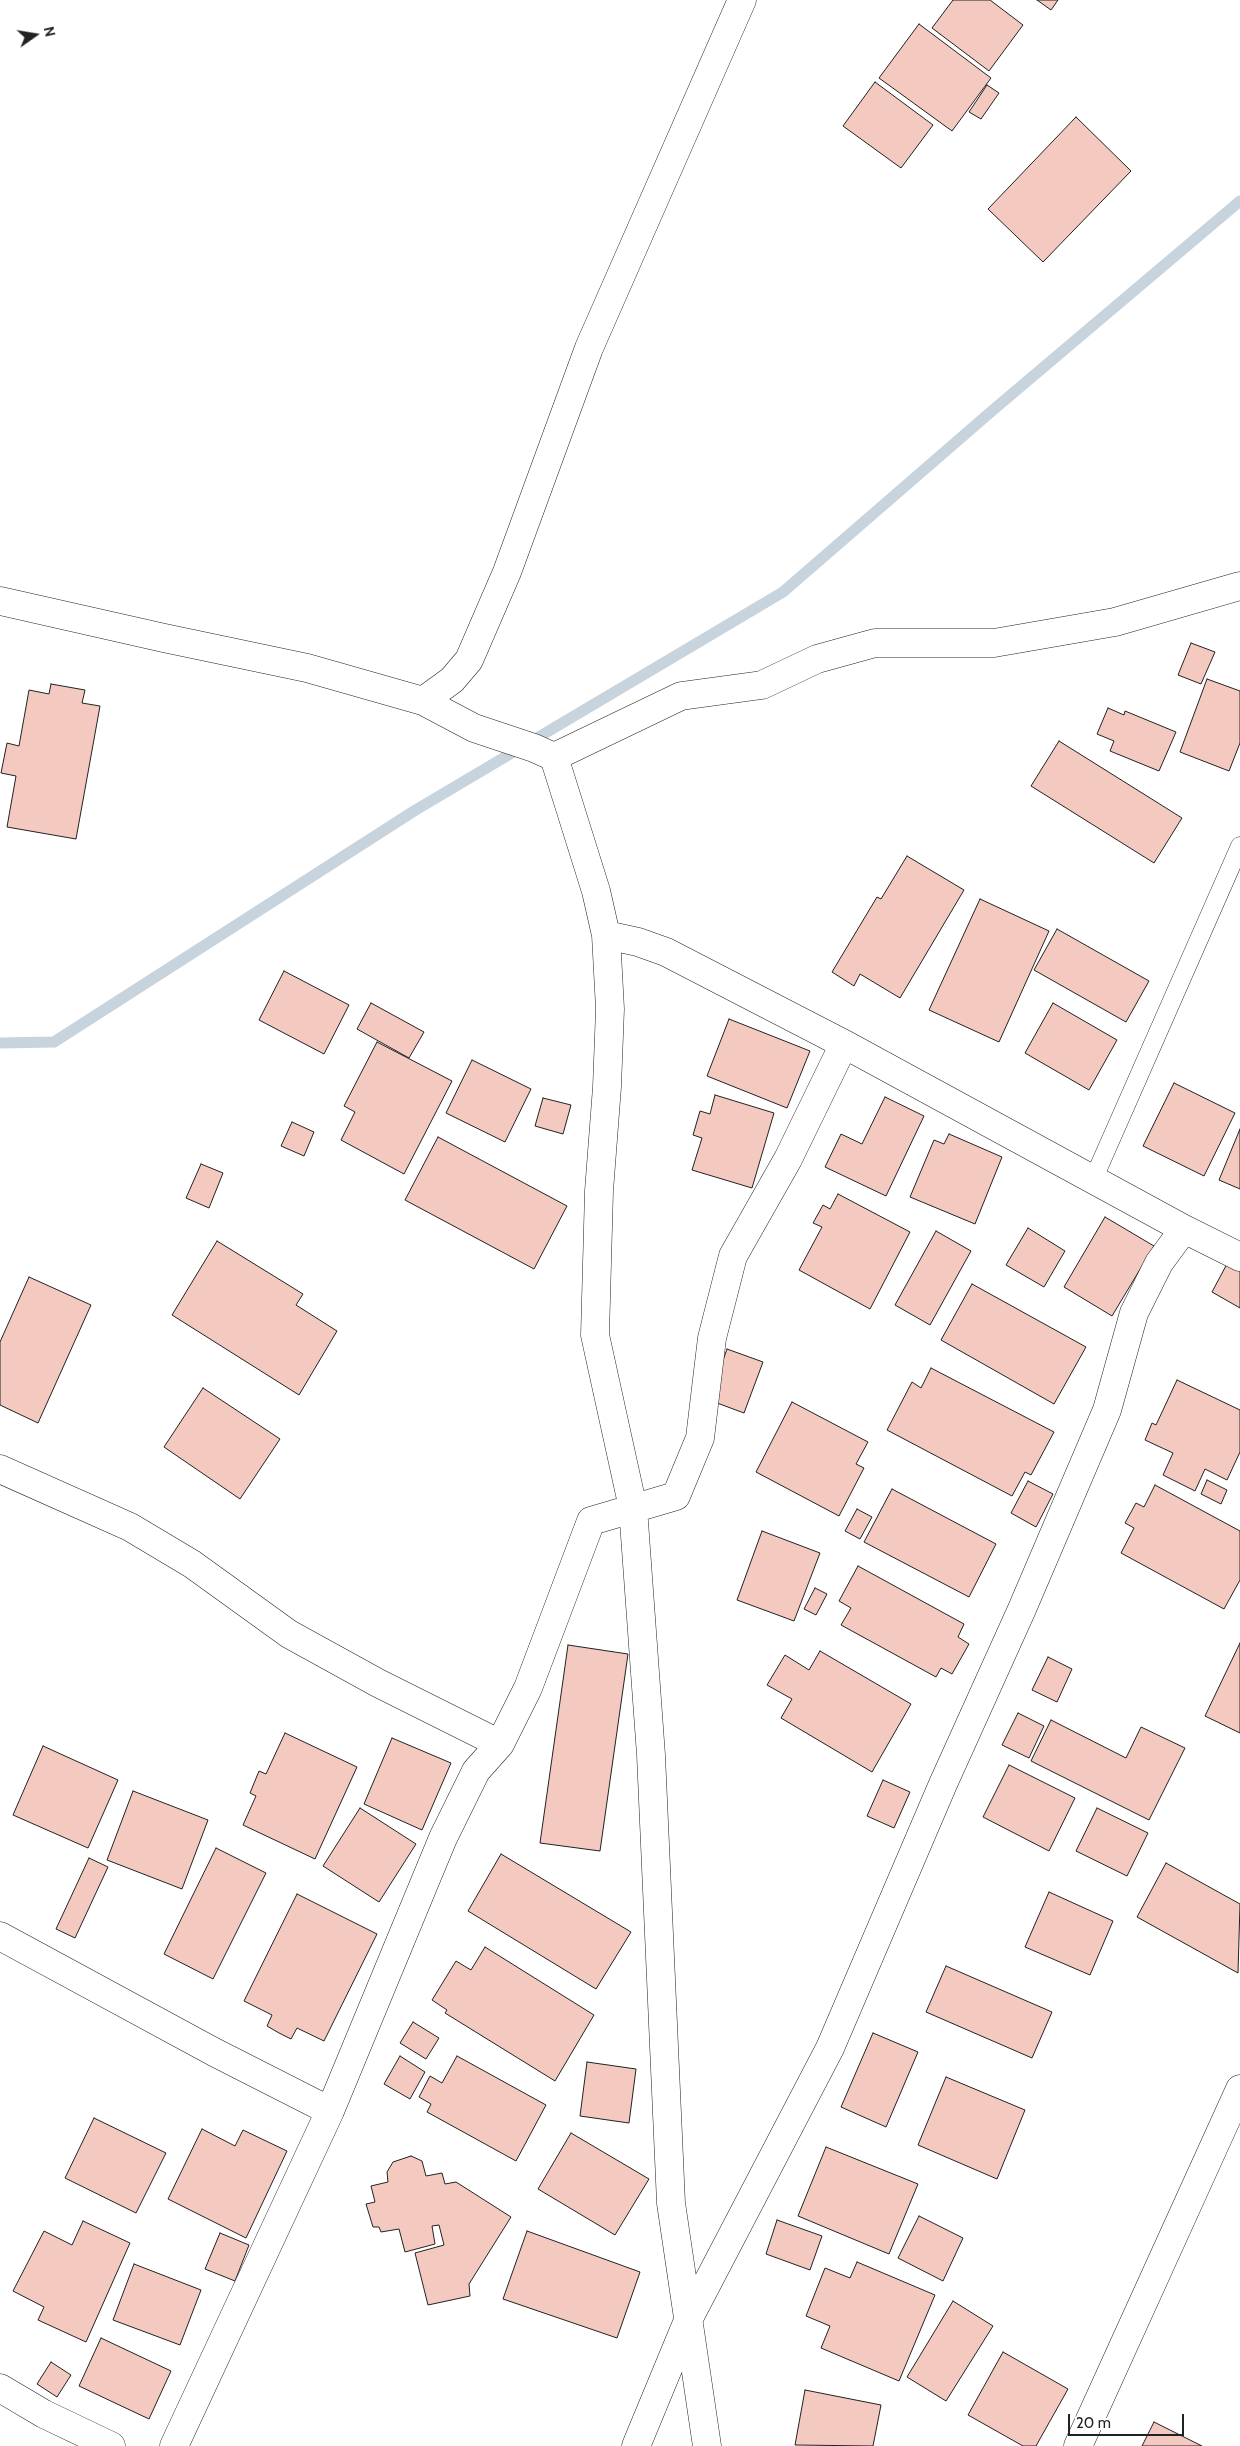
<!DOCTYPE html>
<html>
<head>
<meta charset="utf-8">
<style>
  body { margin:0 }
  #map { position:relative; width:1240px; height:2446px; overflow:hidden; background:#fff; font-family:Cabin,sans-serif }
  canvas { display:block }
  .north { position:absolute; left:10px; top:10px; width:50px; height:50px; -webkit-text-stroke:4px #fff; paint-order:stroke; rotate:77deg; font-size:14px; font-weight:700; line-height:20px; text-align:center; color:#222 }
  .north::after { content:''; display:block; margin:auto; width:18px; height:22px; background:#222; clip-path:polygon(50% 0,100% 100%,50% 72%,0 100%) }
  .scale { position:absolute; left:1068px; top:2414px; width:116px; height:22px; box-sizing:border-box; border:2px solid #222; border-top:0; padding-left:6px; font-size:15px; line-height:18px; white-space:nowrap; color:#222; -webkit-text-stroke:4px #fff; paint-order:stroke }
</style>
</head>
<body>
<div id="map">
<canvas width="1240" height="2446"></canvas>
<div class="north">N</div>
<div class="scale">20 m</div>
</div>
<script>
const context = document.querySelector('canvas').getContext('2d');
context.lineJoin = 'round';
const toPath = rows => new Path2D(rows.map(r => 'M' + r).join(''));
function stroke(path, color, width, dash) { context.strokeStyle = color; context.lineWidth = width; context.lineCap = dash ? 'butt' : 'round'; context.setLineDash(dash || []); context.stroke(path); }
function fill(path, color) { context.fillStyle = color; context.fill(path, 'evenodd'); }
stroke(toPath([
  [0,1043,54,1042,414,811,783,592,993,410,1240,201]
]), '#c7d3dd', 11);
const building = toPath([
  [953,0,990,0,1023,25,989,71,932,28,953,0],
  [1037,0,1058,0,1051,10,1037,0],
  [919,24,991,78,952,131,879,78,919,24],
  [875,82,933,125,901,168,843,126,875,82],
  [987,85,999,93,981,119,969,112,987,85],
  [1076,117,1131,171,1043,262,988,209,1076,117],
  [1191,643,1215,652,1201,684,1178,675,1191,643],
  [1207,679,1240,691,1240,743,1229,771,1180,752,1207,679],
  [51,684,85,690,82,703,100,706,76,839,7,827,16,776,1,773,7,743,19,746,29,690,49,694,51,684],
  [1108,708,1124,715,1125,711,1176,732,1159,771,1110,751,1114,741,1097,734,1108,708],
  [1059,741,1182,818,1154,863,1031,786,1059,741],
  [907,856,964,890,900,998,860,974,854,986,832,972,877,897,881,899,907,856],
  [980,899,1049,931,999,1042,929,1010,980,899],
  [1057,929,1149,981,1126,1022,1034,970,1057,929],
  [284,971,349,1005,324,1054,259,1020,284,971],
  [371,1003,424,1032,409,1058,357,1029,371,1003],
  [1053,1003,1117,1040,1089,1090,1025,1053,1053,1003],
  [729,1019,810,1051,787,1108,707,1076,729,1019],
  [377,1042,452,1081,404,1174,341,1140,355,1112,344,1106,377,1042],
  [472,1060,531,1089,505,1142,446,1113,472,1060],
  [1174,1083,1235,1113,1204,1176,1143,1146,1174,1083],
  [715,1095,774,1113,752,1188,692,1170,702,1138,693,1135,700,1111,710,1114,715,1095],
  [885,1097,924,1116,886,1196,825,1167,841,1134,862,1144,885,1097],
  [543,1098,571,1105,563,1134,535,1126,543,1098],
  [292,1122,314,1132,304,1156,281,1146,292,1122],
  [1240,1129,1240,1189,1219,1180,1240,1129],
  [949,1134,1002,1157,975,1224,910,1197,934,1140,944,1144,949,1134],
  [438,1137,567,1206,534,1269,405,1200,438,1137],
  [201,1164,223,1173,209,1208,186,1198,201,1164],
  [838,1194,910,1232,870,1309,799,1270,822,1227,813,1223,823,1205,830,1209,838,1194],
  [1105,1217,1154,1246,1112,1316,1064,1287,1105,1217],
  [1028,1228,1065,1251,1044,1287,1006,1265,1028,1228],
  [936,1231,971,1251,930,1325,895,1305,936,1231],
  [217,1241,303,1294,296,1305,337,1331,299,1395,172,1315,217,1241],
  [1228,1262,1240,1269,1240,1308,1212,1292,1228,1262],
  [29,1277,91,1305,38,1423,0,1405,0,1342,29,1277],
  [972,1284,1086,1347,1054,1404,941,1340,972,1284],
  [727,1349,763,1362,744,1413,709,1400,727,1349],
  [931,1368,1054,1432,1031,1475,1025,1472,1012,1496,887,1430,912,1382,921,1388,931,1368],
  [1177,1380,1240,1410,1240,1452,1227,1480,1205,1469,1195,1491,1163,1475,1173,1453,1145,1440,1152,1423,1156,1425,1177,1380],
  [203,1388,280,1439,240,1499,164,1447,203,1388],
  [792,1402,868,1442,856,1464,864,1468,839,1516,756,1472,792,1402],
  [1207,1480,1227,1490,1221,1504,1201,1494,1207,1480],
  [1028,1481,1053,1494,1036,1527,1011,1513,1028,1481],
  [1155,1485,1240,1531,1240,1580,1224,1609,1121,1553,1134,1528,1125,1523,1136,1503,1144,1507,1155,1485],
  [892,1489,996,1544,969,1597,864,1542,892,1489],
  [857,1509,872,1517,860,1539,845,1531,857,1509],
  [762,1531,820,1553,794,1621,737,1600,762,1531],
  [858,1566,964,1624,958,1637,969,1644,952,1674,941,1668,936,1677,841,1625,851,1608,839,1601,858,1566],
  [815,1588,827,1594,816,1615,804,1609,815,1588],
  [1240,1643,1240,1733,1205,1716,1240,1643],
  [568,1645,628,1654,600,1851,540,1843,568,1645],
  [820,1651,911,1704,872,1772,781,1718,792,1699,767,1685,785,1655,809,1670,820,1651],
  [1048,1657,1072,1669,1057,1702,1032,1690,1048,1657],
  [1018,1713,1044,1726,1029,1758,1002,1745,1018,1713],
  [1051,1720,1126,1758,1141,1727,1185,1748,1149,1820,1031,1761,1051,1720],
  [285,1733,357,1767,315,1859,243,1825,256,1796,250,1793,259,1771,266,1774,285,1733],
  [392,1738,451,1763,422,1830,364,1804,392,1738],
  [43,1746,118,1780,88,1848,13,1815,43,1746],
  [1009,1765,1075,1798,1049,1851,983,1817,1009,1765],
  [883,1780,910,1792,894,1828,867,1816,883,1780],
  [133,1791,208,1820,182,1889,107,1860,133,1791],
  [360,1808,416,1844,379,1902,323,1866,360,1808],
  [1097,1808,1148,1833,1127,1876,1076,1851,1097,1808],
  [216,1848,266,1873,213,1979,164,1954,216,1848],
  [501,1854,631,1932,596,1989,468,1911,501,1854],
  [89,1858,108,1867,75,1938,56,1929,89,1858],
  [1166,1863,1240,1904,1238,1973,1137,1917,1166,1863],
  [1049,1892,1113,1921,1090,1975,1025,1947,1049,1892],
  [297,1894,377,1934,324,2041,297,2028,291,2039,279,2033,267,2026,272,2015,244,2001,297,1894],
  [485,1947,594,2015,555,2081,445,2013,447,2010,432,2000,456,1961,471,1970,485,1947],
  [946,1966,1052,2012,1032,2058,926,2012,946,1966],
  [413,2022,439,2038,426,2059,400,2043,413,2022],
  [873,2033,918,2052,886,2127,841,2107,873,2033],
  [400,2056,425,2072,410,2099,384,2084,400,2056],
  [457,2056,546,2105,516,2161,427,2112,431,2104,419,2097,430,2076,442,2083,457,2056],
  [587,2062,636,2069,629,2123,580,2116,587,2062],
  [946,2077,1025,2110,997,2179,918,2145,946,2077],
  [94,2118,166,2153,136,2213,65,2178,94,2118],
  [202,2129,235,2146,243,2130,287,2151,246,2238,168,2199,202,2129],
  [571,2133,649,2179,615,2235,538,2189,571,2133],
  [826,2147,918,2184,889,2254,798,2216,826,2147],
  [411,2156,422,2161,426,2176,442,2173,445,2184,456,2182,511,2217,469,2284,470,2296,428,2305,415,2253,444,2245,439,2225,432,2226,435,2244,405,2252,399,2229,381,2232,379,2227,373,2227,366,2204,375,2202,371,2186,388,2182,387,2172,393,2162,411,2156],
  [919,2216,963,2238,943,2281,898,2258,919,2216],
  [777,2220,822,2236,810,2270,766,2254,777,2220],
  [83,2221,130,2243,86,2342,38,2320,44,2307,13,2291,44,2231,72,2245,83,2221],
  [527,2231,640,2272,617,2338,503,2299,527,2231],
  [220,2233,249,2245,235,2281,205,2269,220,2233],
  [857,2262,935,2295,899,2381,821,2348,830,2326,806,2316,825,2268,850,2278,857,2262],
  [134,2264,201,2290,180,2345,113,2320,134,2264],
  [953,2301,993,2326,946,2401,907,2377,953,2301],
  [101,2338,171,2371,149,2419,79,2386,101,2338],
  [1003,2352,1068,2389,1036,2446,1023,2446,968,2415,1003,2352],
  [51,2362,71,2375,57,2397,37,2384,51,2362],
  [805,2390,881,2405,873,2446,795,2445,805,2390],
  [1154,2422,1202,2446,1142,2446,1154,2422]
]);
fill(building, '#f3c9c0');
stroke(building, '#222', 1);
const lane = toPath([
  [1093,1180,1240,846]
]);
const street = toPath([
  [0,601,164,638,307,668,423,701,474,728,534,748,554,757,596,891,606,935,610,1009,607,1087,599,1191,595,1335,633,1508,651,1755,671,2203,707,2446],
  [423,701,452,680,469,660,507,572,589,348,742,0],
  [554,757,681,696,762,685,817,659,875,643,994,643,1115,622,1240,586],
  [606,935,638,942,666,952,844,1044,1184,1229],
  [0,1469,130,1527,192,1564,289,1634,378,1683,500,1744],
  [0,1936,214,2052,330,2111],
  [0,2388,44,2414,111,2446],
  [174,2446,330,2111,443,1838,476,1771,500,1744,528,1688,591,1521,676,1496,700,1438,712,1338,733,1256,788,1159,844,1044],
  [636,2446,689,2318,830,2048,943,1784,1022,1609,1107,1410,1134,1313,1159,1263,1184,1229,1240,1257],
  [1078,2446,1240,2089]
]);
stroke(lane, '#222', 19);
stroke(street, '#222', 29);
stroke(lane, '#fff', 18);
stroke(street, '#fff', 28);
</script>
</body>
</html>
